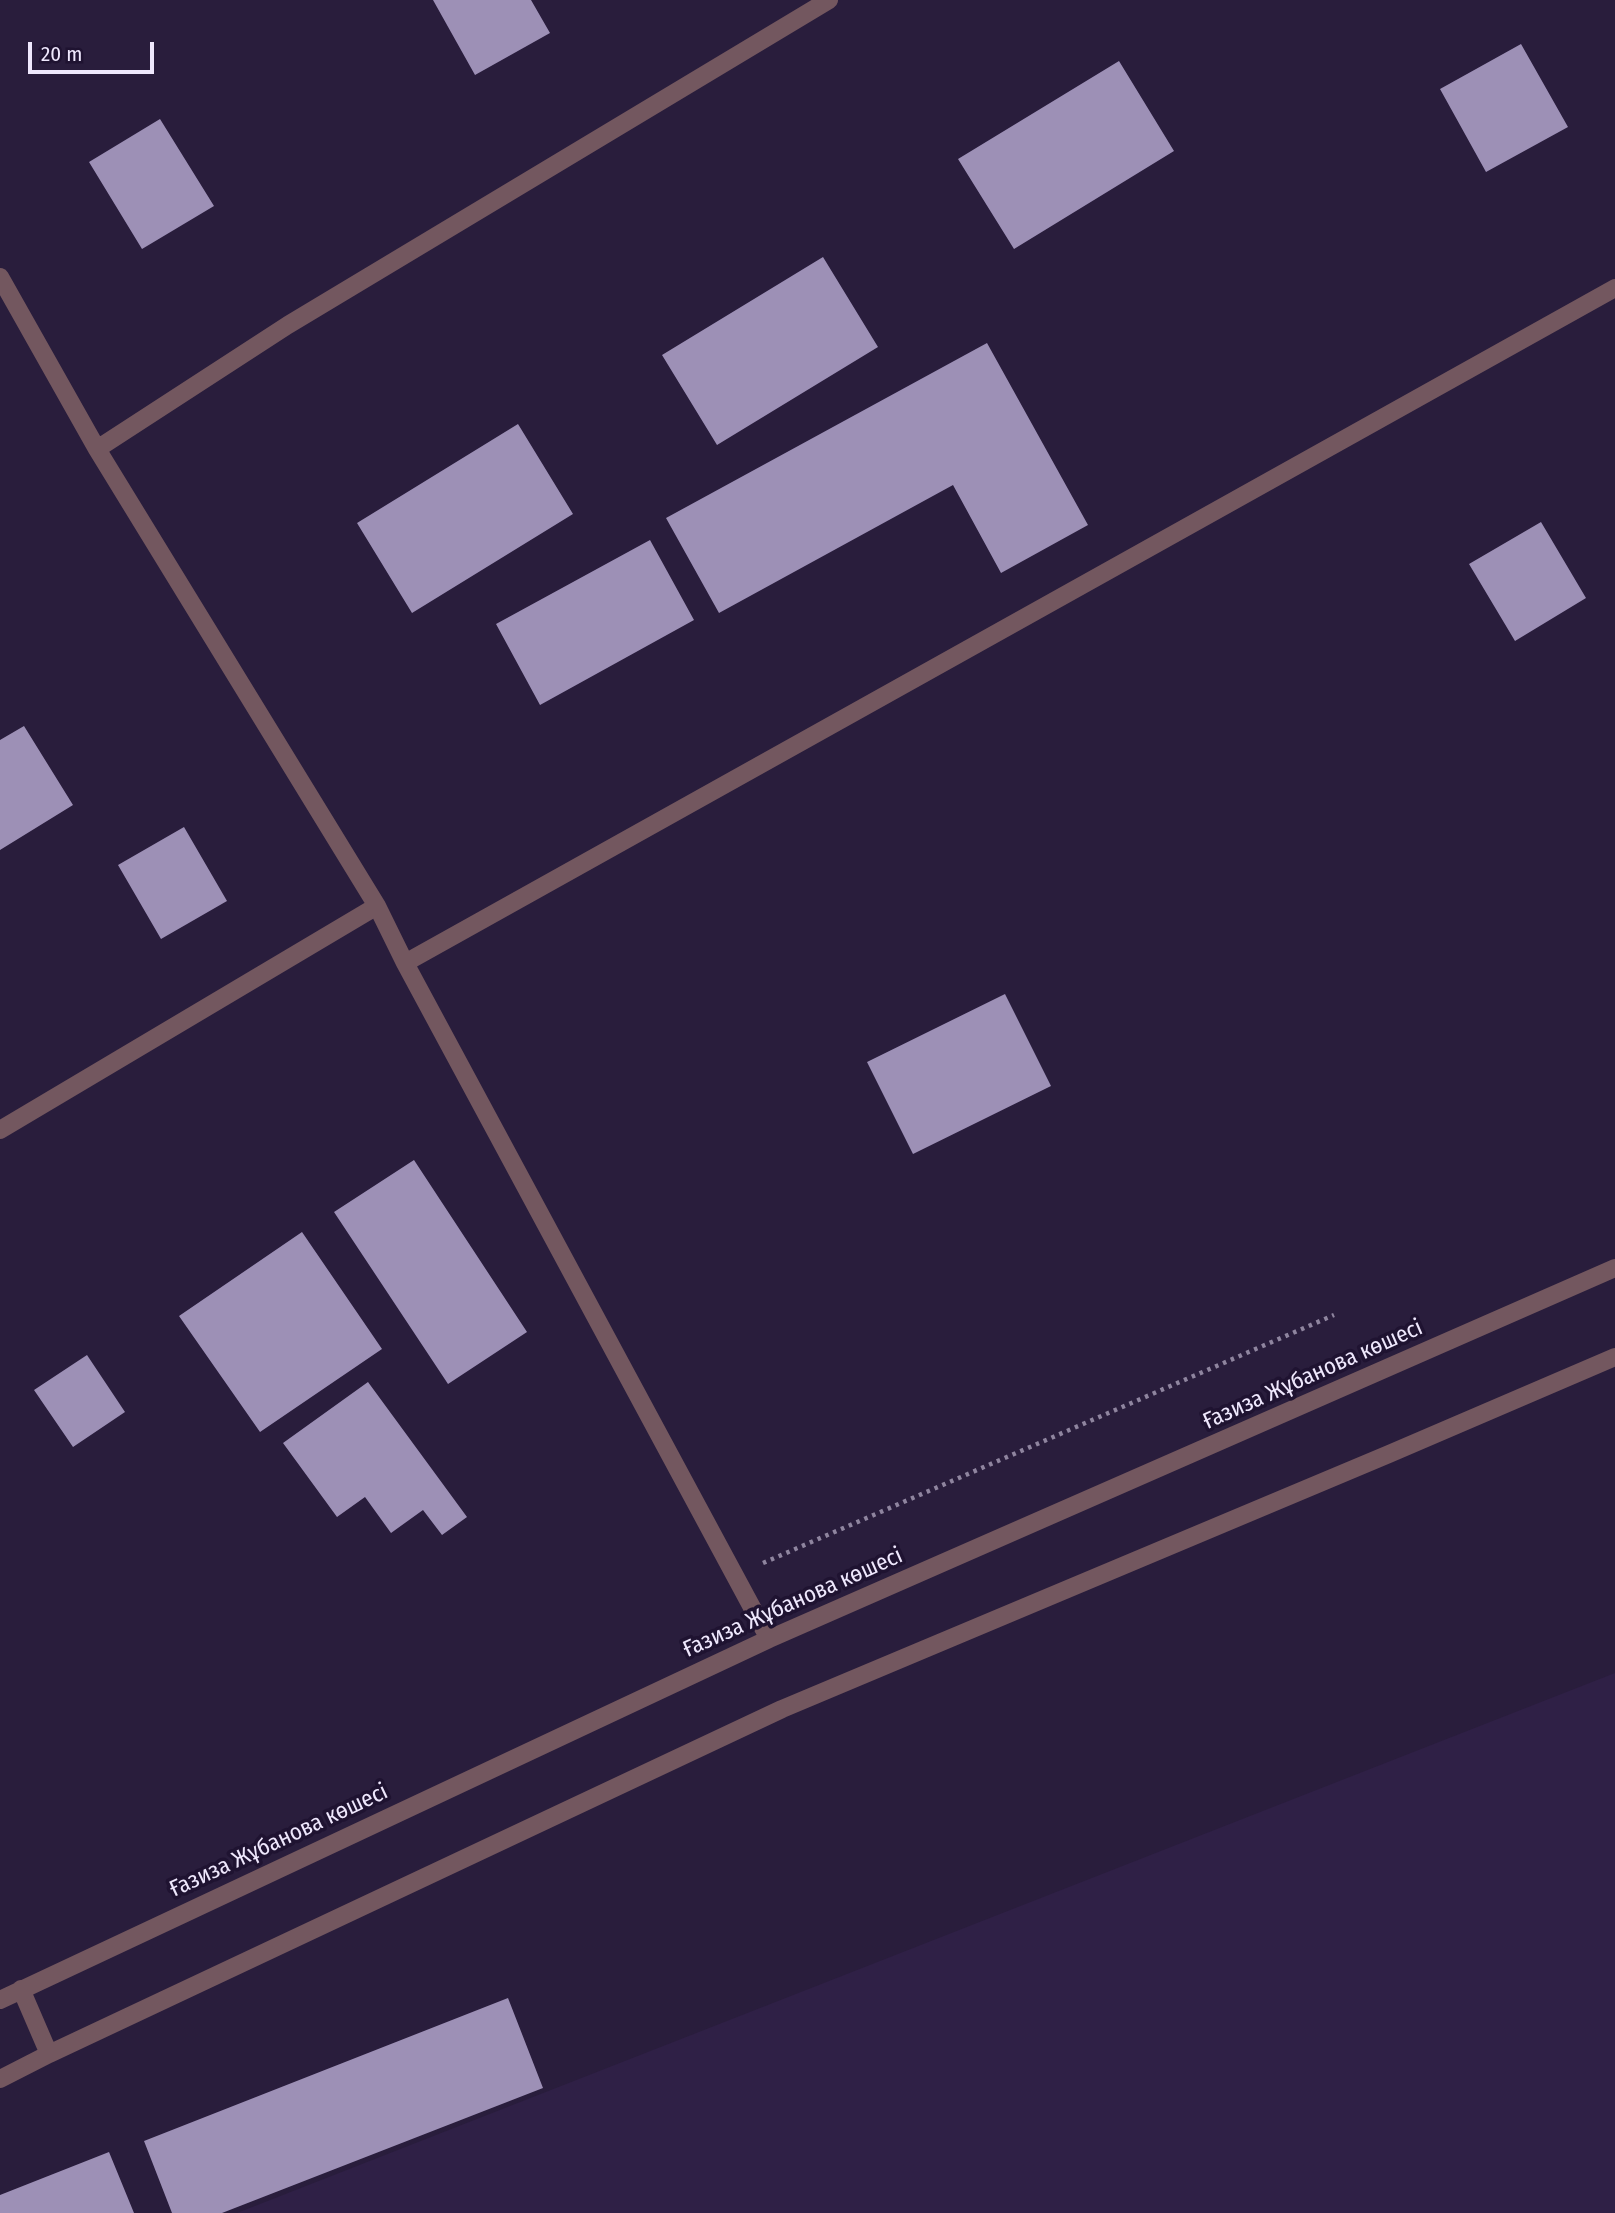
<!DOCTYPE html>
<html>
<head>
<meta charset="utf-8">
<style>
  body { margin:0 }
  #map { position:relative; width:1615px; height:2213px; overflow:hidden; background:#291d3c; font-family:"Fira Sans Condensed",sans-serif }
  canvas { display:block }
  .scale { position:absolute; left:28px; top:42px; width:126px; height:32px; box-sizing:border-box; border:4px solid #efe8fd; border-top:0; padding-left:9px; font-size:21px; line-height:24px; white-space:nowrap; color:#efe8fd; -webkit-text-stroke:5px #1f1331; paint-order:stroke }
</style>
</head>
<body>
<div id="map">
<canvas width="1615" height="2213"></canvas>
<div class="scale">20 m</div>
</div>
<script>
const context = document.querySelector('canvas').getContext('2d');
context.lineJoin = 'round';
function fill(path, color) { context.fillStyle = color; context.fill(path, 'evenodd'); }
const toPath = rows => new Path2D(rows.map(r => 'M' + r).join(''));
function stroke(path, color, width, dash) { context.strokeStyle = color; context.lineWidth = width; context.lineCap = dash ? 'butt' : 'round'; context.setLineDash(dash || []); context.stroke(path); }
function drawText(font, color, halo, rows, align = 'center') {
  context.font = font + ' "Fira Sans Condensed",sans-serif'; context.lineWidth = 7; context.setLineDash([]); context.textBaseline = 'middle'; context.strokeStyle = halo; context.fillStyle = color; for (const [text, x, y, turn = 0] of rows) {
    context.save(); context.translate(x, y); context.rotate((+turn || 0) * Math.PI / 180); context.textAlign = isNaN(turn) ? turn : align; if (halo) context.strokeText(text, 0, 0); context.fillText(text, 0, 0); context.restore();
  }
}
fill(toPath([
  [1615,1673,1615,2213,237,2213]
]), '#2f2046');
fill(toPath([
  [433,0,531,0,550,33,475,75],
  [1521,44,1568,127,1486,172,1440,89],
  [1119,61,1174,151,1014,249,958,159],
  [160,119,214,206,142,249,89,162],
  [823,257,878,347,717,445,662,355],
  [987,343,1088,525,1001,573,953,485,719,613,666,518],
  [518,424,573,514,412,613,357,523],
  [1541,522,1586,598,1515,641,1469,564],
  [650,540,694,620,540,705,496,624],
  [24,726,73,805,0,850,0,740],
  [184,827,227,901,161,939,118,865],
  [1005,994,1051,1086,913,1154,867,1062],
  [414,1160,527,1332,448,1384,334,1212],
  [302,1232,382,1349,260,1432,179,1316],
  [87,1355,125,1412,73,1447,34,1390],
  [368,1382,467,1517,442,1535,423,1510,391,1533,365,1497,337,1517,283,1443],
  [508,1998,543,2088,222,2213,172,2213,144,2141],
  [109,2152,134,2213,0,2213,0,2195]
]), '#9d90b6');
stroke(toPath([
  [763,1563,1334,1315]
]), '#8f859f', 4.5, [3.5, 5]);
stroke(toPath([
  [0,277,97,449,377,906,405,963,769,1639],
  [97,449,288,325,829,0],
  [405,963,1615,288],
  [0,1130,377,906],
  [21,1989,49,2054],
  [0,2000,769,1639,1615,1268],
  [0,2079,49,2054,782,1709,1389,1454,1615,1357]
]), '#73575f', 18);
drawText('23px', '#efe8fd', '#1f1331', [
  ["Ғазиза Жұбанова көшесі",1313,1375,-24],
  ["Ғазиза Жұбанова көшесі",793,1603,-24],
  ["Ғазиза Жұбанова көшесі",279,1841,-25]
]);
</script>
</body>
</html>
